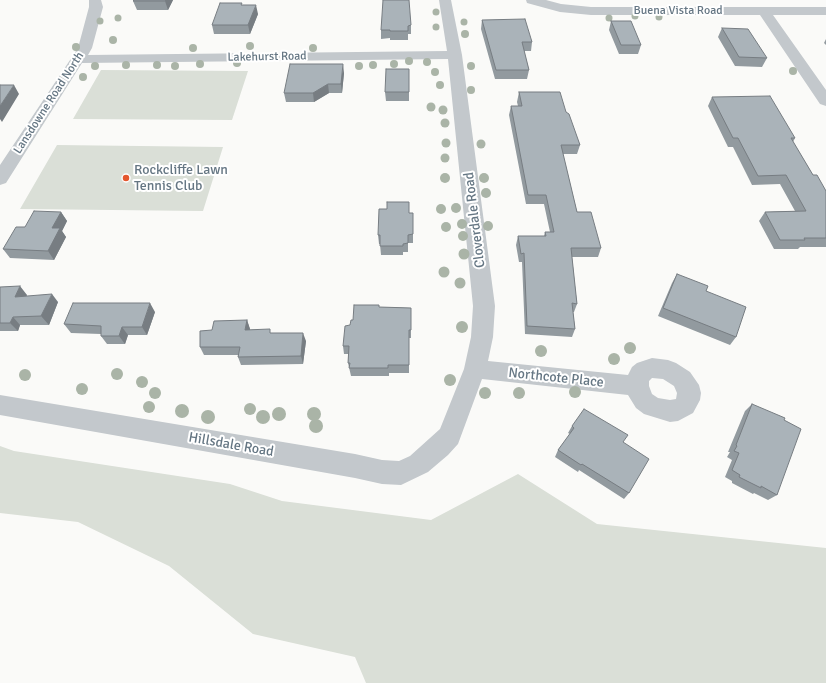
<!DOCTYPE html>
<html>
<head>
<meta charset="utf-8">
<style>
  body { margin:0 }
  canvas { display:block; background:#fafaf8 }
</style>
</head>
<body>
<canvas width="826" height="683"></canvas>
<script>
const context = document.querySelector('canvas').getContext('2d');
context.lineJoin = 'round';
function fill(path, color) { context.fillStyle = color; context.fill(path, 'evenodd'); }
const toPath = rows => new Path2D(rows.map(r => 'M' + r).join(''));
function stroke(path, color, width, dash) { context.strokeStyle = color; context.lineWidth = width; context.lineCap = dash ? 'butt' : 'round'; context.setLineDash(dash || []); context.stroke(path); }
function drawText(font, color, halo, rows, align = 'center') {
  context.font = font + ' Signika,sans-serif'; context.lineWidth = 4; context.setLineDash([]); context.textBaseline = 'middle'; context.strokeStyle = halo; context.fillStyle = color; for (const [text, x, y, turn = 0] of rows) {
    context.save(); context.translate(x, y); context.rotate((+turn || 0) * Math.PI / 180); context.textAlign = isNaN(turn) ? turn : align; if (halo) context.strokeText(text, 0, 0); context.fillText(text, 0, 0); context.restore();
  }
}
fill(toPath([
  [101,70,248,71,232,120,73,119],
  [57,145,223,147,203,211,20,209],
  [0,446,14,451,230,484,282,501,431,520,518,474,597,524,826,548,826,683,366,683,355,657,253,634,169,566,78,522,0,513]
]), '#dadfd7');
fill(toPath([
  [89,0,101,0,103,7,92,48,88,55,447,51,439,0,451,0,462,55,495,306,493,337,488,361,628,375,632,367,637,363,652,358,668,360,676,363,690,372,699,385,701,393,700,400,693,413,678,421,670,422,644,414,636,408,628,395,482,379,458,444,448,455,428,472,401,485,382,484,355,478,0,415,0,395,355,454,382,460,399,461,410,456,440,429,464,369,471,337,473,306,448,59,82,63,6,183,0,185,0,165,78,48,89,7,89,0],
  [652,378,663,379,674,386,677,393,676,399,670,400,658,398,652,394,649,386,649,381,652,378],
  [526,0,546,0,561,4,591,7,826,7,826,15,773,15,826,90,826,106,820,104,760,15,591,15,560,12,527,3,526,0]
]), '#c3c8cc');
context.fillStyle = '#aab4a7';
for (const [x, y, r] of [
  [436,12,3.5],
  [635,16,3.5],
  [659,17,3.5],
  [118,18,3.5],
  [609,18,3.5],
  [100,21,3.5],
  [464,22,3.5],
  [436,27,3.5],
  [465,34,4],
  [113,40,4],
  [250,46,4],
  [76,47,4],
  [193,48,4],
  [313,48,4],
  [409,61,4],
  [427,62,4],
  [237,63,4],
  [200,64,4],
  [394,64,4],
  [126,65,4],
  [157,65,4],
  [373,65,4],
  [95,66,4],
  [175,66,4],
  [359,66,4],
  [471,66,4],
  [793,71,4],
  [435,72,4],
  [83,77,4],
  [440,85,4],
  [471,90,4],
  [431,107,4.5],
  [443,110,4.5],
  [445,123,4.5],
  [446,143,4.5],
  [481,144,4.5],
  [445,158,4.5],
  [445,178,5],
  [484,178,5],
  [486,193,5],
  [456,208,5],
  [441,209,5],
  [462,224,5],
  [488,226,5],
  [446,227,5],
  [463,236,5],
  [464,254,5.5],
  [444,272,5.5],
  [460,283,5.5],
  [462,327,6],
  [630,348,6],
  [541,351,6],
  [614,359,6],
  [117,374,6],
  [25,375,6],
  [450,380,6],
  [142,382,6],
  [82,389,6],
  [575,392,6],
  [155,393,6],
  [485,393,6],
  [519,393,6],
  [149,407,6],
  [250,409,6],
  [182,411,7],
  [279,414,7],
  [314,414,7],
  [208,417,7],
  [263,417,7],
  [316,426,7]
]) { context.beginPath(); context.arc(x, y, r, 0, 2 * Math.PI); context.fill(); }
fill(toPath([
  [134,0,173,0,168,10,137,10,133,1],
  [242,5,258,14,250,34,214,34,212,25],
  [482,20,532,42,531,51,524,51,529,70,527,79,495,79,481,29],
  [611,21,641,45,638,54,619,54,609,30],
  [411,25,411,34,408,34,408,40,390,40,390,38,381,39,381,30],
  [722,28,767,58,762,67,735,66,718,37],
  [826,39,826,45,824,43],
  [409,69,409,101,386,101,385,92],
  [344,73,342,93,329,93,314,102,286,102,284,93],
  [519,92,566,112,580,145,577,154,563,154,577,212,601,248,598,257,572,257,577,304,574,312,573,312,575,329,572,337,525,334,522,262,519,262,516,245,518,236,544,236,545,232,550,232,544,204,526,204,509,115,511,106,518,106,517,102],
  [712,97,795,138,793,142,813,175,826,191,826,247,800,247,798,249,774,249,759,221,765,212,795,211,780,184,752,185,733,147,728,147,708,106],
  [61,212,67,221,62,231,66,237,54,260,10,258,3,249,25,227],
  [409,213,413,213,413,243,408,243,408,252,403,252,403,255,381,255,380,244,379,244,378,235],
  [677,274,706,291,736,337,730,345,658,316,672,283],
  [0,287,27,295,26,296,58,302,49,325,20,325,18,331,0,331],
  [379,307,411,308,411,338,409,338,409,373,389,373,389,376,351,376,348,363,348,354,344,354,343,346,353,320],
  [155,312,147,335,128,335,125,344,107,344,101,336,101,334,71,333,64,324],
  [247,320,250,329,250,330,271,333,306,341,303,364,241,365,238,357,238,355,204,355,200,347,212,330],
  [752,404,777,495,768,500,754,493,753,494,732,483,732,481,725,477,732,460,727,457,730,452,728,452,745,411],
  [572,426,623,442,629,493,624,499,579,470,578,472,555,457,558,450,570,434,568,433]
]), '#929a9f');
fill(toPath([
  [166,0,173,0,168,10,165,1],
  [256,5,258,14,250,34,248,25],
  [343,64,344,73,342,93,341,84],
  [328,84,329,93,314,102,313,93],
  [14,85,19,94,2,122,0,119,0,106],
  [61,212,67,221,62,231,66,237,54,260,48,251,52,228],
  [20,286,27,295,22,306,15,297],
  [52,294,58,302,49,325,41,316],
  [150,303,155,312,147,335,142,327],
  [13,317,20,325,18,331,10,323],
  [247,320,250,329,249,338,245,330],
  [122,327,128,335,125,344,119,336],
  [303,333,306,341,303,364,301,356]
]), '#777d82');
const building = toPath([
  [134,0,166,0,165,1,133,1,134,0],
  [383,0,409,0,411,25,408,26,408,31,390,31,390,30,381,30,383,0],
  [220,3,242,3,241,5,256,5,248,25,212,25,220,3],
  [525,19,532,42,522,42,529,70,496,70,482,20,525,19],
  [611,21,631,21,641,45,621,45,611,21],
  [722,28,748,29,767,58,739,57,722,28],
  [290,64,343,64,341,84,328,84,313,93,284,93,290,64],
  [386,69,409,69,409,92,385,92,386,69],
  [0,85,14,85,0,106,0,85],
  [519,92,560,92,566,112,569,114,580,145,561,145,577,212,591,212,601,248,571,248,577,304,572,303,575,329,527,326,524,253,521,254,518,236,546,236,545,232,554,232,546,195,528,195,511,106,522,106,519,92],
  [770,96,795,138,791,138,813,175,817,175,826,191,826,238,804,238,805,240,780,240,765,212,806,211,786,175,758,176,738,138,733,138,712,97,770,96],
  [387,202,409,202,409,213,413,213,413,234,408,235,408,243,403,244,403,246,380,246,380,235,378,235,379,209,387,209,387,202],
  [34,211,61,212,52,228,60,228,48,251,3,249,16,227,25,227,34,211],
  [677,274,708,286,706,291,746,307,736,337,663,308,677,274],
  [20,286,15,297,52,294,41,316,13,317,10,323,0,323,0,287,20,286],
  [73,303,150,303,142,327,122,327,119,336,101,336,101,326,64,324,73,303],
  [354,305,379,305,379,307,411,308,411,330,409,330,409,365,388,365,388,368,349,368,350,363,348,363,349,346,343,346,345,326,350,325,351,320,353,320,354,305],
  [247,320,245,330,270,329,270,333,303,333,301,356,238,357,240,347,200,347,200,331,212,330,214,321,247,320],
  [752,404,785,418,784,420,801,429,777,495,761,486,761,488,739,477,740,475,732,470,739,453,734,451,737,446,736,445,752,404],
  [584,409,628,435,623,442,649,459,629,493,582,464,581,465,558,450,574,428,572,426,584,409]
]);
fill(building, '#aab3b9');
stroke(building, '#777d82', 1);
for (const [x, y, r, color] of [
  [126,178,4,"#e4572e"]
]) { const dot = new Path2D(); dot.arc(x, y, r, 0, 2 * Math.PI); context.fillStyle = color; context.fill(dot); stroke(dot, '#fff', 1.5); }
drawText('12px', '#657683', '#fff', [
  ["Buena Vista Road",678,11],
  ["Lakehurst Road",267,57,-1],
  ["Lansdowne Road North",49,103,-57]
]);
drawText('14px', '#657683', '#fff', [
  ["Rockcliffe Lawn",134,170],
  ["Tennis Club",134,186]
], 'left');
drawText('14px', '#657683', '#fff', [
  ["Cloverdale Road",475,220,-97],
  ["Northcote Place",556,378,6],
  ["Hillsdale Road",231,445,10]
]);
</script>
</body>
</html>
